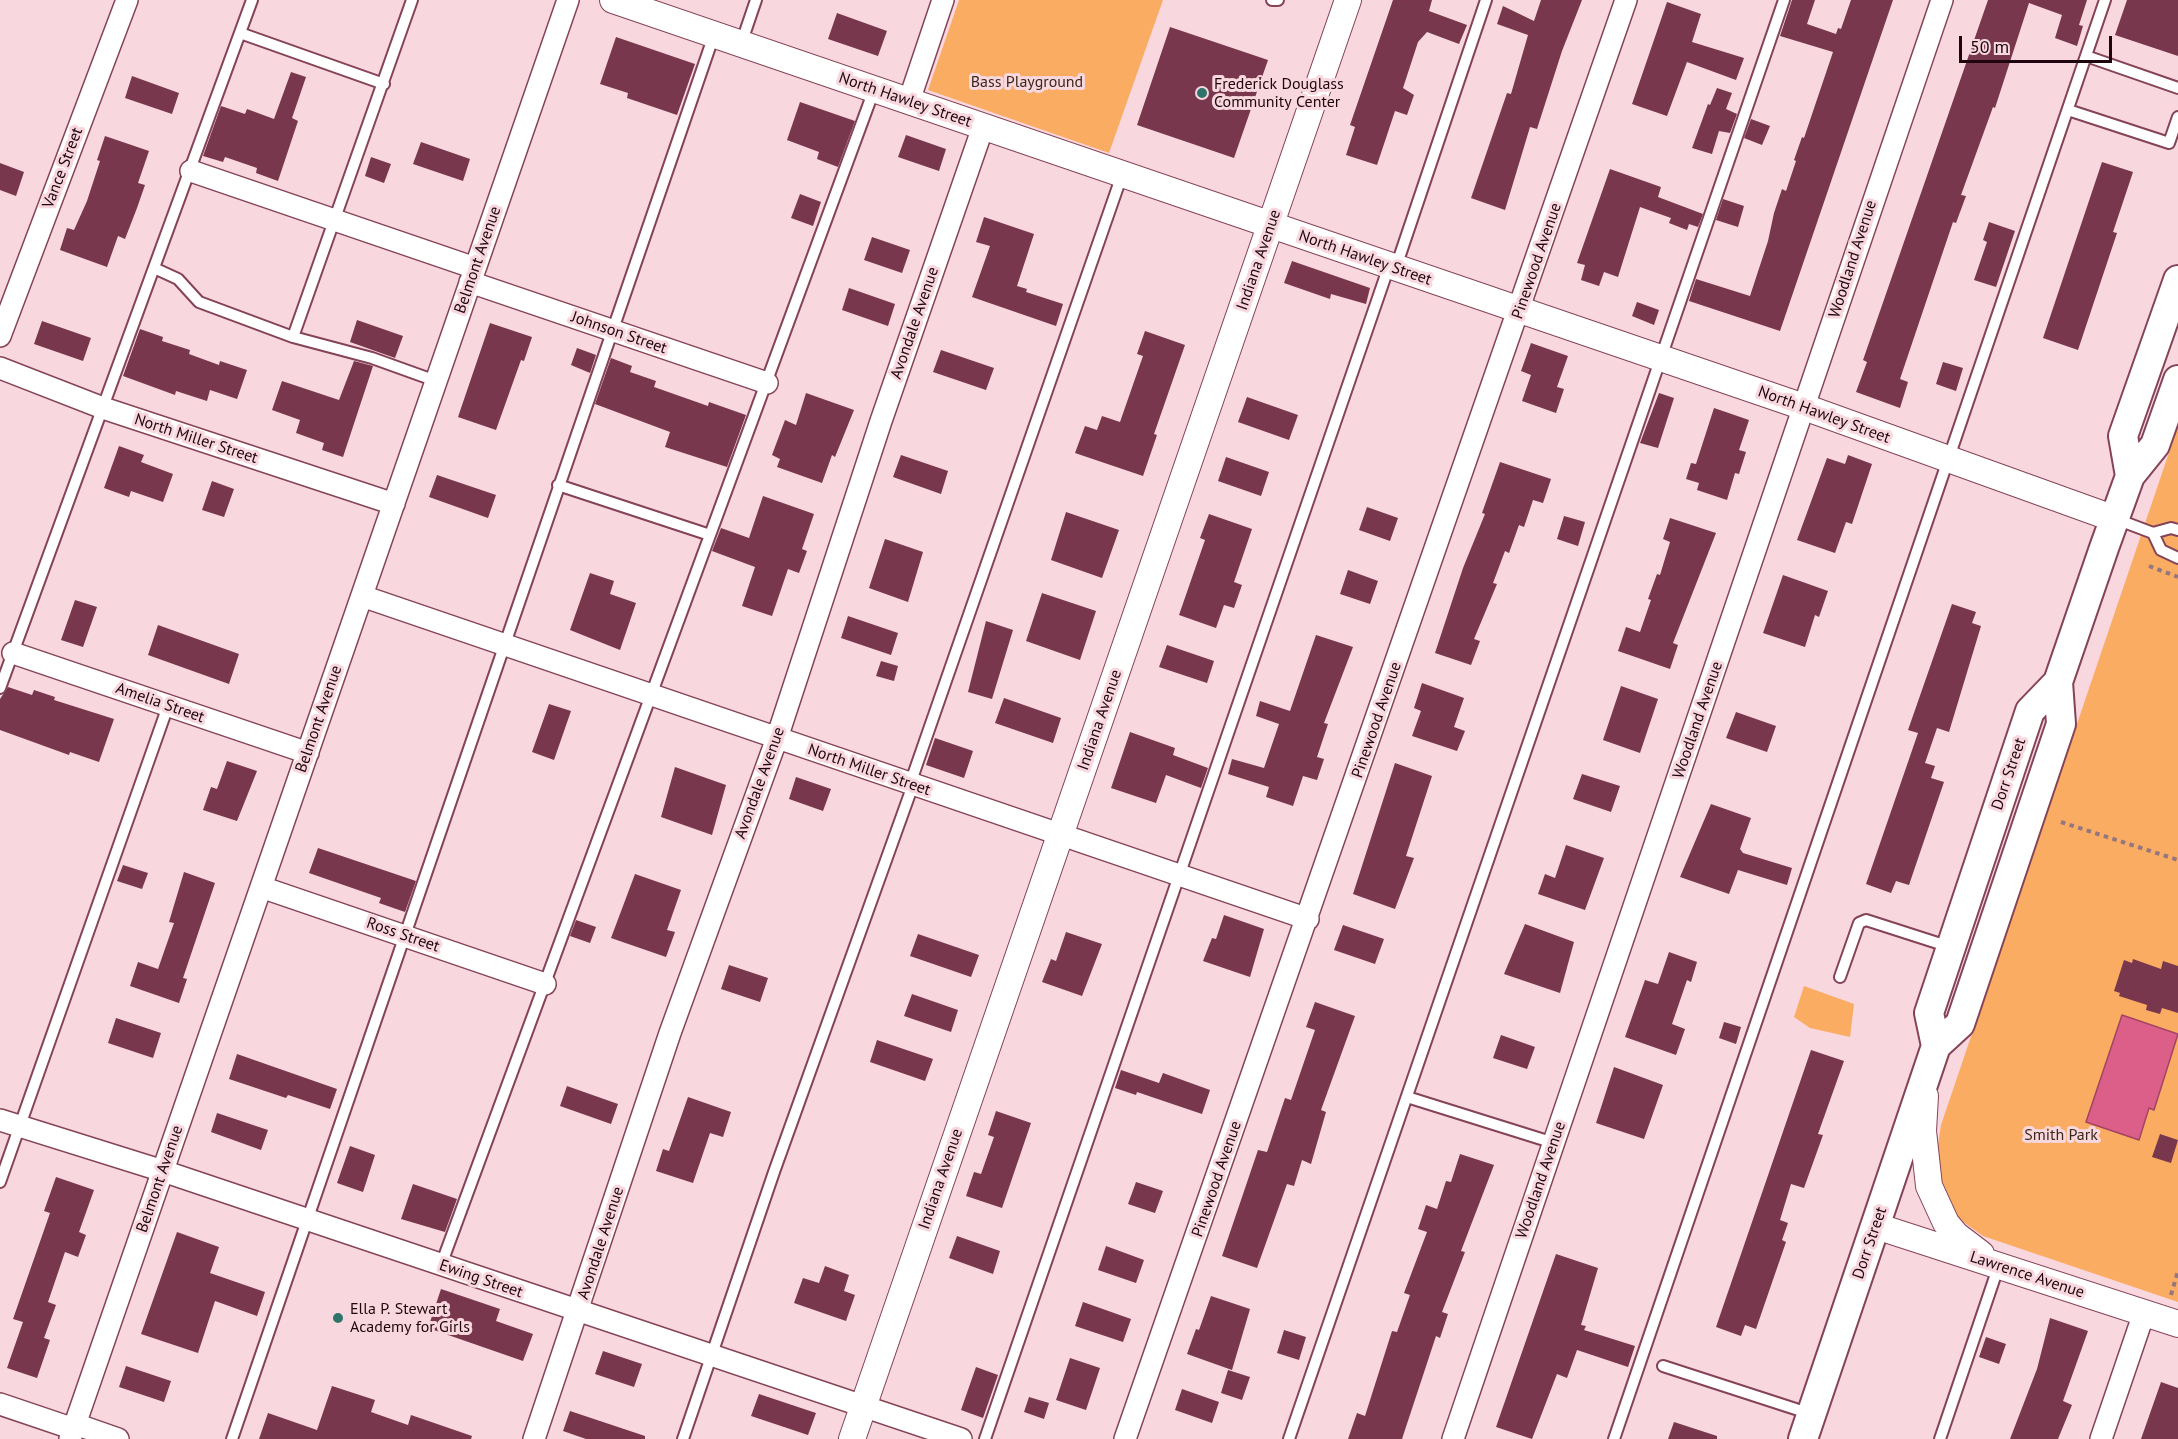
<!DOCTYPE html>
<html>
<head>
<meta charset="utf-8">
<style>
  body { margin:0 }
  #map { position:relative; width:2178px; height:1439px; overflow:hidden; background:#f8d7df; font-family:"PT Sans",sans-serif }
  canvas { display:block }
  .scale { position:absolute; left:1959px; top:36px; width:153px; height:27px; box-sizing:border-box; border:3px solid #1f060e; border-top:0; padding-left:8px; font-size:18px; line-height:21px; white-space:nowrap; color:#1f060e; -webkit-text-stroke:4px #f8d7df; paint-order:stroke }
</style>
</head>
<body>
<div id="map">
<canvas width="2178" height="1439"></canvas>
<div class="scale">50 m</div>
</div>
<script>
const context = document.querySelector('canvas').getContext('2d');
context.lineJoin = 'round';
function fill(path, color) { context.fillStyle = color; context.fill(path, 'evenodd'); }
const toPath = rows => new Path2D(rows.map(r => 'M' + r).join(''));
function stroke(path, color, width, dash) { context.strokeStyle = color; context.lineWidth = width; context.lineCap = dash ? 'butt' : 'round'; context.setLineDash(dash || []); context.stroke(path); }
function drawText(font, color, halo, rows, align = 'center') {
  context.font = font + ' "PT Sans",sans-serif'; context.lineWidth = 6; context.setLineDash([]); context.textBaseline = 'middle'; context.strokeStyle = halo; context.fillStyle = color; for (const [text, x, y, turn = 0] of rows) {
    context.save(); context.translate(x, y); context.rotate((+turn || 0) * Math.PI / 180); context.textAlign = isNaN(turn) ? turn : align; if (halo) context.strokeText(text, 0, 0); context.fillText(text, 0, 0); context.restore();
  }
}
fill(toPath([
  [959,0,1163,0,1109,153,928,90],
  [2178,426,2178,1302,1983,1236,1962,1221,1953,1211,1941,1186,1936,1158,1941,1125],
  [1804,986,1854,1004,1850,1037,1810,1028,1794,1017]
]), '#faac63');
const water = toPath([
  [2122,1015,2178,1034,2154,1110,2149,1108,2139,1140,2086,1122,2122,1015]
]);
fill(water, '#db5f88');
stroke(water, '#a34463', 1.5);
fill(toPath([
  [1393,0,1432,0,1429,11,1467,25,1459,44,1427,32,1418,42,1403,88,1414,95,1407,115,1395,111,1377,165,1346,155,1355,127,1350,125],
  [1541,0,1582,0,1562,51,1537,129,1530,127,1505,210,1471,198,1507,93,1511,94,1528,35,1497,24,1503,6,1534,21],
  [1792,0,1815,0,1807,24,1836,34,1838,28,1841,29,1851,0,1893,0,1780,331,1689,301,1696,279,1750,296,1768,241,1774,213,1782,189,1786,191,1796,161,1794,160,1802,137,1804,138,1833,52,1780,36],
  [1988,0,2087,0,2079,25,2083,26,2077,46,2055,38,2062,15,2029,3,1995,108,1993,107,1961,195,1966,196,1956,223,1953,222,1900,379,1908,382,1900,408,1856,392,1867,362,1863,360,1871,337],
  [2127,0,2178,0,2178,56,2115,35],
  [1667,2,1701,14,1692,42,1744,58,1736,80,1687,62,1667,116,1632,104],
  [837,13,887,31,878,56,828,39],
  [1170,27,1268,60,1234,158,1137,125],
  [616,37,695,64,677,115,627,98,628,93,600,84],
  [291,72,306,77,292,118,298,121,278,181,256,173,257,168,225,157,223,162,203,156,221,106,245,114,247,109,274,119],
  [132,76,179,93,172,114,125,98],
  [1717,88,1732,93,1726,109,1737,114,1730,133,1719,131,1712,154,1692,148,1708,104,1710,105],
  [800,102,855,121,838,167,817,159,819,152,787,140],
  [1751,119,1770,126,1762,145,1744,138],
  [906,135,946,149,939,171,898,157],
  [105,136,149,151,138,183,145,185,137,208,125,239,118,236,107,267,60,250,67,228,74,230,87,201,100,161,97,160],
  [421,142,470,159,463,181,413,164],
  [371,157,391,164,384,183,365,176],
  [2102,162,2133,172,2113,232,2117,233,2078,350,2043,338],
  [0,163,24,172,16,196,0,190],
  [1610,169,1661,187,1658,197,1703,214,1698,227,1689,224,1687,230,1669,223,1671,218,1640,207,1618,277,1604,272,1599,286,1581,280,1585,265,1577,263],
  [800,194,821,202,813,226,791,218],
  [1723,199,1744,206,1738,227,1716,220],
  [984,217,1034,234,1017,286,1027,289,1026,292,1063,304,1056,326,972,297,990,246,976,242],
  [1989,222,2015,231,1996,287,1974,280,1987,242,1983,240],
  [872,237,910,250,902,273,864,260],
  [1292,261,1370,288,1366,304,1331,294,1330,299,1284,283],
  [849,288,895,304,888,326,842,310],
  [1637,302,1659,310,1654,325,1632,316],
  [357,320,403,336,395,358,350,342],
  [42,321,91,338,83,361,34,344],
  [490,323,532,337,524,361,521,360,496,430,458,417],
  [140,329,163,337,162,341,190,350,189,354,219,365,220,361,247,370,237,399,210,390,207,401,176,391,175,395,123,376],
  [1145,331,1185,345,1154,434,1157,435,1143,476,1075,453,1085,426,1097,430,1102,416,1120,422,1143,356,1137,354],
  [1531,343,1568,356,1557,387,1564,389,1556,413,1522,401,1531,375,1521,371],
  [577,348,596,355,590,373,571,365],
  [941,350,994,368,986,390,933,372],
  [611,358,632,366,630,372,656,381,654,387,708,406,709,402,746,415,727,467,665,447,670,432,595,404],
  [354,361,373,366,343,457,322,450,324,443,296,433,300,420,272,410,282,381,339,400],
  [1943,362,1963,368,1956,391,1936,384],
  [806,393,854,410,835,457,832,455,822,483,777,467,780,459,772,455,785,420,796,425],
  [1659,393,1674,398,1658,448,1640,443],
  [1247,397,1298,415,1289,440,1238,422],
  [1714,408,1749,420,1739,450,1746,452,1739,474,1735,473,1727,500,1697,490,1699,483,1686,479,1691,463,1696,464],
  [119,446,144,455,141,462,173,474,163,502,131,491,129,497,104,488],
  [901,455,948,471,941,494,893,477],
  [1848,455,1872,464,1852,524,1846,522,1835,553,1797,540,1827,458,1845,464],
  [1226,457,1269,472,1261,496,1218,481],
  [1500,462,1551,479,1543,503,1533,500,1524,527,1519,525,1509,553,1505,551,1493,583,1497,584,1474,639,1480,641,1471,665,1435,653,1463,568,1485,514,1482,513],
  [437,475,496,495,488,518,429,497],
  [212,481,234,489,224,517,202,510],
  [763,496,814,514,802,549,807,551,799,573,788,569,772,616,742,606,755,567,712,551,721,528,749,538],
  [1367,507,1398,518,1390,541,1359,530],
  [1066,512,1119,530,1102,578,1051,560],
  [1209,514,1252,529,1234,582,1242,585,1234,608,1224,605,1216,628,1179,615,1205,540,1200,538],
  [1564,516,1585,522,1578,546,1557,539],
  [1670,518,1716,533,1673,643,1678,645,1670,669,1618,651,1626,627,1640,632,1651,600,1648,599,1657,574,1660,575,1670,542,1663,539],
  [885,539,923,552,908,602,869,588],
  [1348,570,1378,581,1370,604,1340,594],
  [590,573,614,581,610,594,636,603,620,650,570,630],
  [1783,575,1828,591,1819,617,1815,615,1805,647,1763,633],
  [1042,593,1096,611,1080,660,1026,641],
  [75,600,97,607,83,647,61,640],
  [1952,604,1976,612,1972,623,1981,626,1949,732,1937,728,1925,763,1935,766,1931,778,1944,782,1909,885,1896,881,1891,893,1866,884,1918,733,1908,730],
  [848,616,898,633,891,655,841,638],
  [986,621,1013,630,992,699,968,692],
  [158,625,239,654,229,684,148,655],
  [1316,635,1353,647,1324,723,1328,724,1317,757,1324,759,1317,780,1303,776,1293,806,1266,797,1269,787,1228,774,1232,759,1264,768,1279,724,1256,716,1260,701,1290,711],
  [1167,645,1214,661,1207,683,1159,667],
  [881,661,898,666,894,681,876,676],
  [1422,683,1464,698,1454,727,1465,731,1457,751,1412,736,1421,711,1414,708],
  [1621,686,1658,699,1640,753,1603,740],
  [8,687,32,695,34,690,55,697,54,700,114,719,99,762,70,752,69,755,0,730,0,699],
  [1004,698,1061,718,1053,743,995,723],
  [549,704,571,711,554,760,532,752],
  [1736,712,1776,726,1767,752,1726,738],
  [1130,732,1175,748,1173,755,1208,768,1201,788,1166,775,1156,803,1111,788],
  [935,738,973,751,964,778,926,765],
  [227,761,257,771,237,821,203,810,211,787,217,789],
  [1395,763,1432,776,1406,856,1414,858,1395,909,1353,894],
  [675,767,726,785,712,835,661,817],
  [1582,774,1620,786,1611,812,1573,799],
  [796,777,831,789,823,811,789,799],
  [1711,804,1751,818,1740,849,1743,853,1792,868,1787,885,1738,870,1729,894,1680,877],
  [1566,845,1604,858,1585,910,1538,894,1545,874,1555,878],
  [318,848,416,881,405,912,379,903,381,898,309,873],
  [123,865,148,873,142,889,117,881],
  [184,872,215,883,183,978,187,979,179,1003,130,986,138,962,158,969,174,923,169,922],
  [635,874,681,890,667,930,675,932,666,957,611,938],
  [1224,915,1264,929,1250,977,1203,961,1212,938,1216,939],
  [576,920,596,927,590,943,570,936],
  [1525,924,1574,942,1560,993,1504,974],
  [1343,925,1384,939,1375,964,1334,950],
  [1066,932,1102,944,1082,996,1042,982,1051,959,1056,961],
  [918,934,979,955,971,977,910,956],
  [1669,952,1697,962,1691,982,1687,980,1672,1024,1685,1029,1676,1055,1625,1037,1645,980,1658,984],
  [2133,959,2161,969,2163,961,2178,966,2178,1013,2162,1008,2160,1014,2146,1010,2147,1005,2119,996,2120,993,2114,991,2124,960,2132,963],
  [729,965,768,978,760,1002,721,989],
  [912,994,958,1010,951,1032,904,1016],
  [1315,1002,1355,1016,1321,1110,1326,1112,1311,1164,1302,1160,1294,1186,1287,1184,1257,1268,1222,1256,1258,1150,1267,1152,1285,1098,1291,1100,1315,1030,1306,1027],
  [116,1018,161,1033,153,1058,108,1043],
  [1724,1022,1741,1027,1736,1044,1719,1038],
  [1501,1035,1535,1047,1527,1069,1493,1058],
  [877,1040,933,1059,925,1081,870,1062],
  [1811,1050,1844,1061,1818,1134,1823,1135,1804,1188,1791,1184,1780,1220,1788,1223,1782,1240,1786,1242,1756,1329,1745,1325,1741,1336,1716,1327],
  [237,1054,337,1089,330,1109,288,1095,286,1098,229,1079],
  [1614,1067,1663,1085,1644,1139,1596,1123],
  [1121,1070,1159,1083,1163,1073,1210,1090,1202,1114,1137,1092,1136,1095,1115,1088],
  [567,1086,618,1104,611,1124,560,1106],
  [688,1097,731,1112,723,1137,710,1133,693,1183,656,1171,663,1149,669,1151],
  [996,1111,1031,1123,1002,1208,966,1196,974,1172,981,1174,994,1137,988,1135],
  [217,1113,268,1130,261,1150,211,1132],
  [2160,1134,2178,1140,2171,1163,2152,1157],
  [350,1146,375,1155,363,1192,337,1183],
  [1460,1154,1494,1165,1461,1251,1465,1252,1442,1312,1448,1314,1440,1338,1436,1336,1402,1439,1348,1439,1357,1413,1365,1416,1392,1331,1397,1332,1410,1295,1404,1293,1427,1232,1418,1229,1426,1205,1437,1209,1446,1181,1451,1182],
  [56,1177,94,1190,79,1232,86,1235,78,1257,65,1252,48,1302,56,1305,44,1338,50,1340,37,1378,7,1368,23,1322,13,1319,50,1213,44,1211],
  [1136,1182,1163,1191,1155,1213,1128,1204],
  [413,1184,457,1199,445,1232,401,1219],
  [177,1232,219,1247,210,1273,265,1292,257,1316,215,1301,198,1353,141,1334],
  [957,1236,1000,1251,993,1274,949,1258],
  [1106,1246,1144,1260,1136,1283,1098,1270],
  [1556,1254,1598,1268,1581,1325,1586,1326,1584,1330,1635,1346,1628,1367,1577,1350,1567,1378,1557,1374,1532,1439,1496,1427],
  [825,1266,849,1275,844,1291,855,1295,846,1321,794,1303,803,1278,819,1283],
  [441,1289,500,1309,496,1321,533,1334,523,1361,428,1328],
  [1211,1296,1250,1309,1232,1370,1187,1354,1196,1329,1199,1330],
  [1083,1302,1131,1319,1123,1342,1075,1326],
  [2050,1318,2088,1331,2063,1401,2072,1405,2058,1439,2010,1439,2037,1369],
  [1284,1330,1306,1337,1299,1360,1277,1353],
  [1986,1337,2006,1344,1999,1364,1979,1357],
  [603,1351,642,1364,634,1387,595,1374],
  [1070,1358,1100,1368,1086,1410,1056,1400],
  [126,1366,171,1381,164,1402,119,1387],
  [976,1367,998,1375,983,1418,961,1410],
  [1228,1370,1250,1377,1242,1400,1221,1393],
  [2161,1382,2178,1388,2178,1439,2141,1439],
  [332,1386,375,1400,371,1412,408,1425,411,1415,472,1436,471,1439,259,1439,268,1413,317,1430],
  [1182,1389,1219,1402,1212,1423,1175,1410],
  [759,1394,816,1413,808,1435,751,1416],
  [1029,1397,1049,1403,1044,1419,1024,1412],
  [570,1411,645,1436,645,1439,586,1439,563,1431],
  [1674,1422,1717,1436,1717,1439,1668,1439]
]), '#78374c');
const service = toPath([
  [1272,0,1278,0],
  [240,33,384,84],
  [741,44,756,0],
  [2086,56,2178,88],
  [2068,110,2169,143,2178,117],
  [1396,267,1486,0],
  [154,268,178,279,199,302,293,337,372,358,436,381],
  [293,337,412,0],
  [558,485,710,535],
  [2116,519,2153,533,2171,528,2178,530],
  [2153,533,2161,550,2178,558],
  [0,688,252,0],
  [910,784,1122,175],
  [1840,977,1859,923,1866,920,1950,947],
  [1407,1097,1554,1143],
  [0,1182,168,706],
  [441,1265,874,90],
  [1663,1366,1811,1414],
  [232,1439,714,35],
  [683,1439,774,1172,913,785],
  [985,1439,1389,266],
  [1289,1439,1784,0],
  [1614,1439,2105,0],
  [1940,1439,1999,1265]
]);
const minor = toPath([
  [909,101,943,0],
  [191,171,475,268],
  [470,282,767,383],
  [0,336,127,0],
  [0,368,103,408,394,504],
  [362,596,1308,919],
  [13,653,308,753],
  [261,887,545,984],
  [0,1120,163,1171,961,1439],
  [0,1404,74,1429],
  [75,1424,118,1439],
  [70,1439,568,0],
  [534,1439,670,1033,777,738,881,421,983,127],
  [1125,1439,1626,0],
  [1453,1439,1942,0],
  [2101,1439,2144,1313]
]);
const tertiary = toPath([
  [613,0,1804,407,2115,519],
  [1925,1096,1923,1131,1929,1186,1946,1223,1956,1235,1981,1254],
  [1876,1226,2178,1324],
  [852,1439,1348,0]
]);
const secondary = toPath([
  [2130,476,2123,436,2178,280],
  [1936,1046,1929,1013,2030,711,2058,682],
  [1803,1439,1936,1046,1960,1024,2061,724,2058,682,2104,548,2130,476,2155,445,2178,380]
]);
stroke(service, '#854357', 14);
stroke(minor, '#854357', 24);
stroke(tertiary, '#854357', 28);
stroke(secondary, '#854357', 32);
stroke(toPath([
  [2149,566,2178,577],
  [2061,822,2178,860],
  [2171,1295,2178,1271]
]), '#93767e', 4, [4.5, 4.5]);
stroke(service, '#fff', 10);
stroke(minor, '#fff', 21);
stroke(tertiary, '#fff', 26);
stroke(secondary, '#fff', 28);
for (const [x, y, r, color] of [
  [1202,93,6,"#2e746a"],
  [338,1318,6,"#2e746a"]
]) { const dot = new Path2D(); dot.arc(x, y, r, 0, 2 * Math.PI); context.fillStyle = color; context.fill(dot); stroke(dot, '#f8d7df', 2); }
drawText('16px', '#3a2818', '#f8d7df', [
  ["Bass Playground",1027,82],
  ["Smith Park",2061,1135]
]);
drawText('16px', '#1f060e', '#f8d7df', [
  ["Frederick Douglass",1214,84],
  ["Community Center",1214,102],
  ["Ella P. Stewart",350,1309],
  ["Academy for Girls",350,1327]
], 'left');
drawText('16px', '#1f060e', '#f8d7df', [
  ["North Hawley Street",905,100,19],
  ["Vance Street",63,168,-69],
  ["North Hawley Street",1365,258,19],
  ["Woodland Avenue",1853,259,-72],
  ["Belmont Avenue",478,260,-71],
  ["Indiana Avenue",1259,260,-71],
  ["Pinewood Avenue",1537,261,-71],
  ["Avondale Avenue",915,323,-71],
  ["Johnson Street",619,333,19],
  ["North Hawley Street",1824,415,20],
  ["North Miller Street",196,439,18],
  ["Amelia Street",160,703,19],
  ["Belmont Avenue",319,719,-71],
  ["Indiana Avenue",1100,720,-71],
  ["Pinewood Avenue",1377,720,-71],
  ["Woodland Avenue",1698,720,-71],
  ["North Miller Street",869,770,19],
  ["Dorr Street",2009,774,-71],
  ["Avondale Avenue",760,783,-70],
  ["Ross Street",403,935,19],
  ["Belmont Avenue",160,1179,-71],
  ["Indiana Avenue",941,1179,-71],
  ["Pinewood Avenue",1217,1179,-71],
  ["Woodland Avenue",1541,1180,-71],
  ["Avondale Avenue",601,1243,-72],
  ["Dorr Street",1870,1243,-71],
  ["Lawrence Avenue",2027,1275,18],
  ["Ewing Street",481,1279,19]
]);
</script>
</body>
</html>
